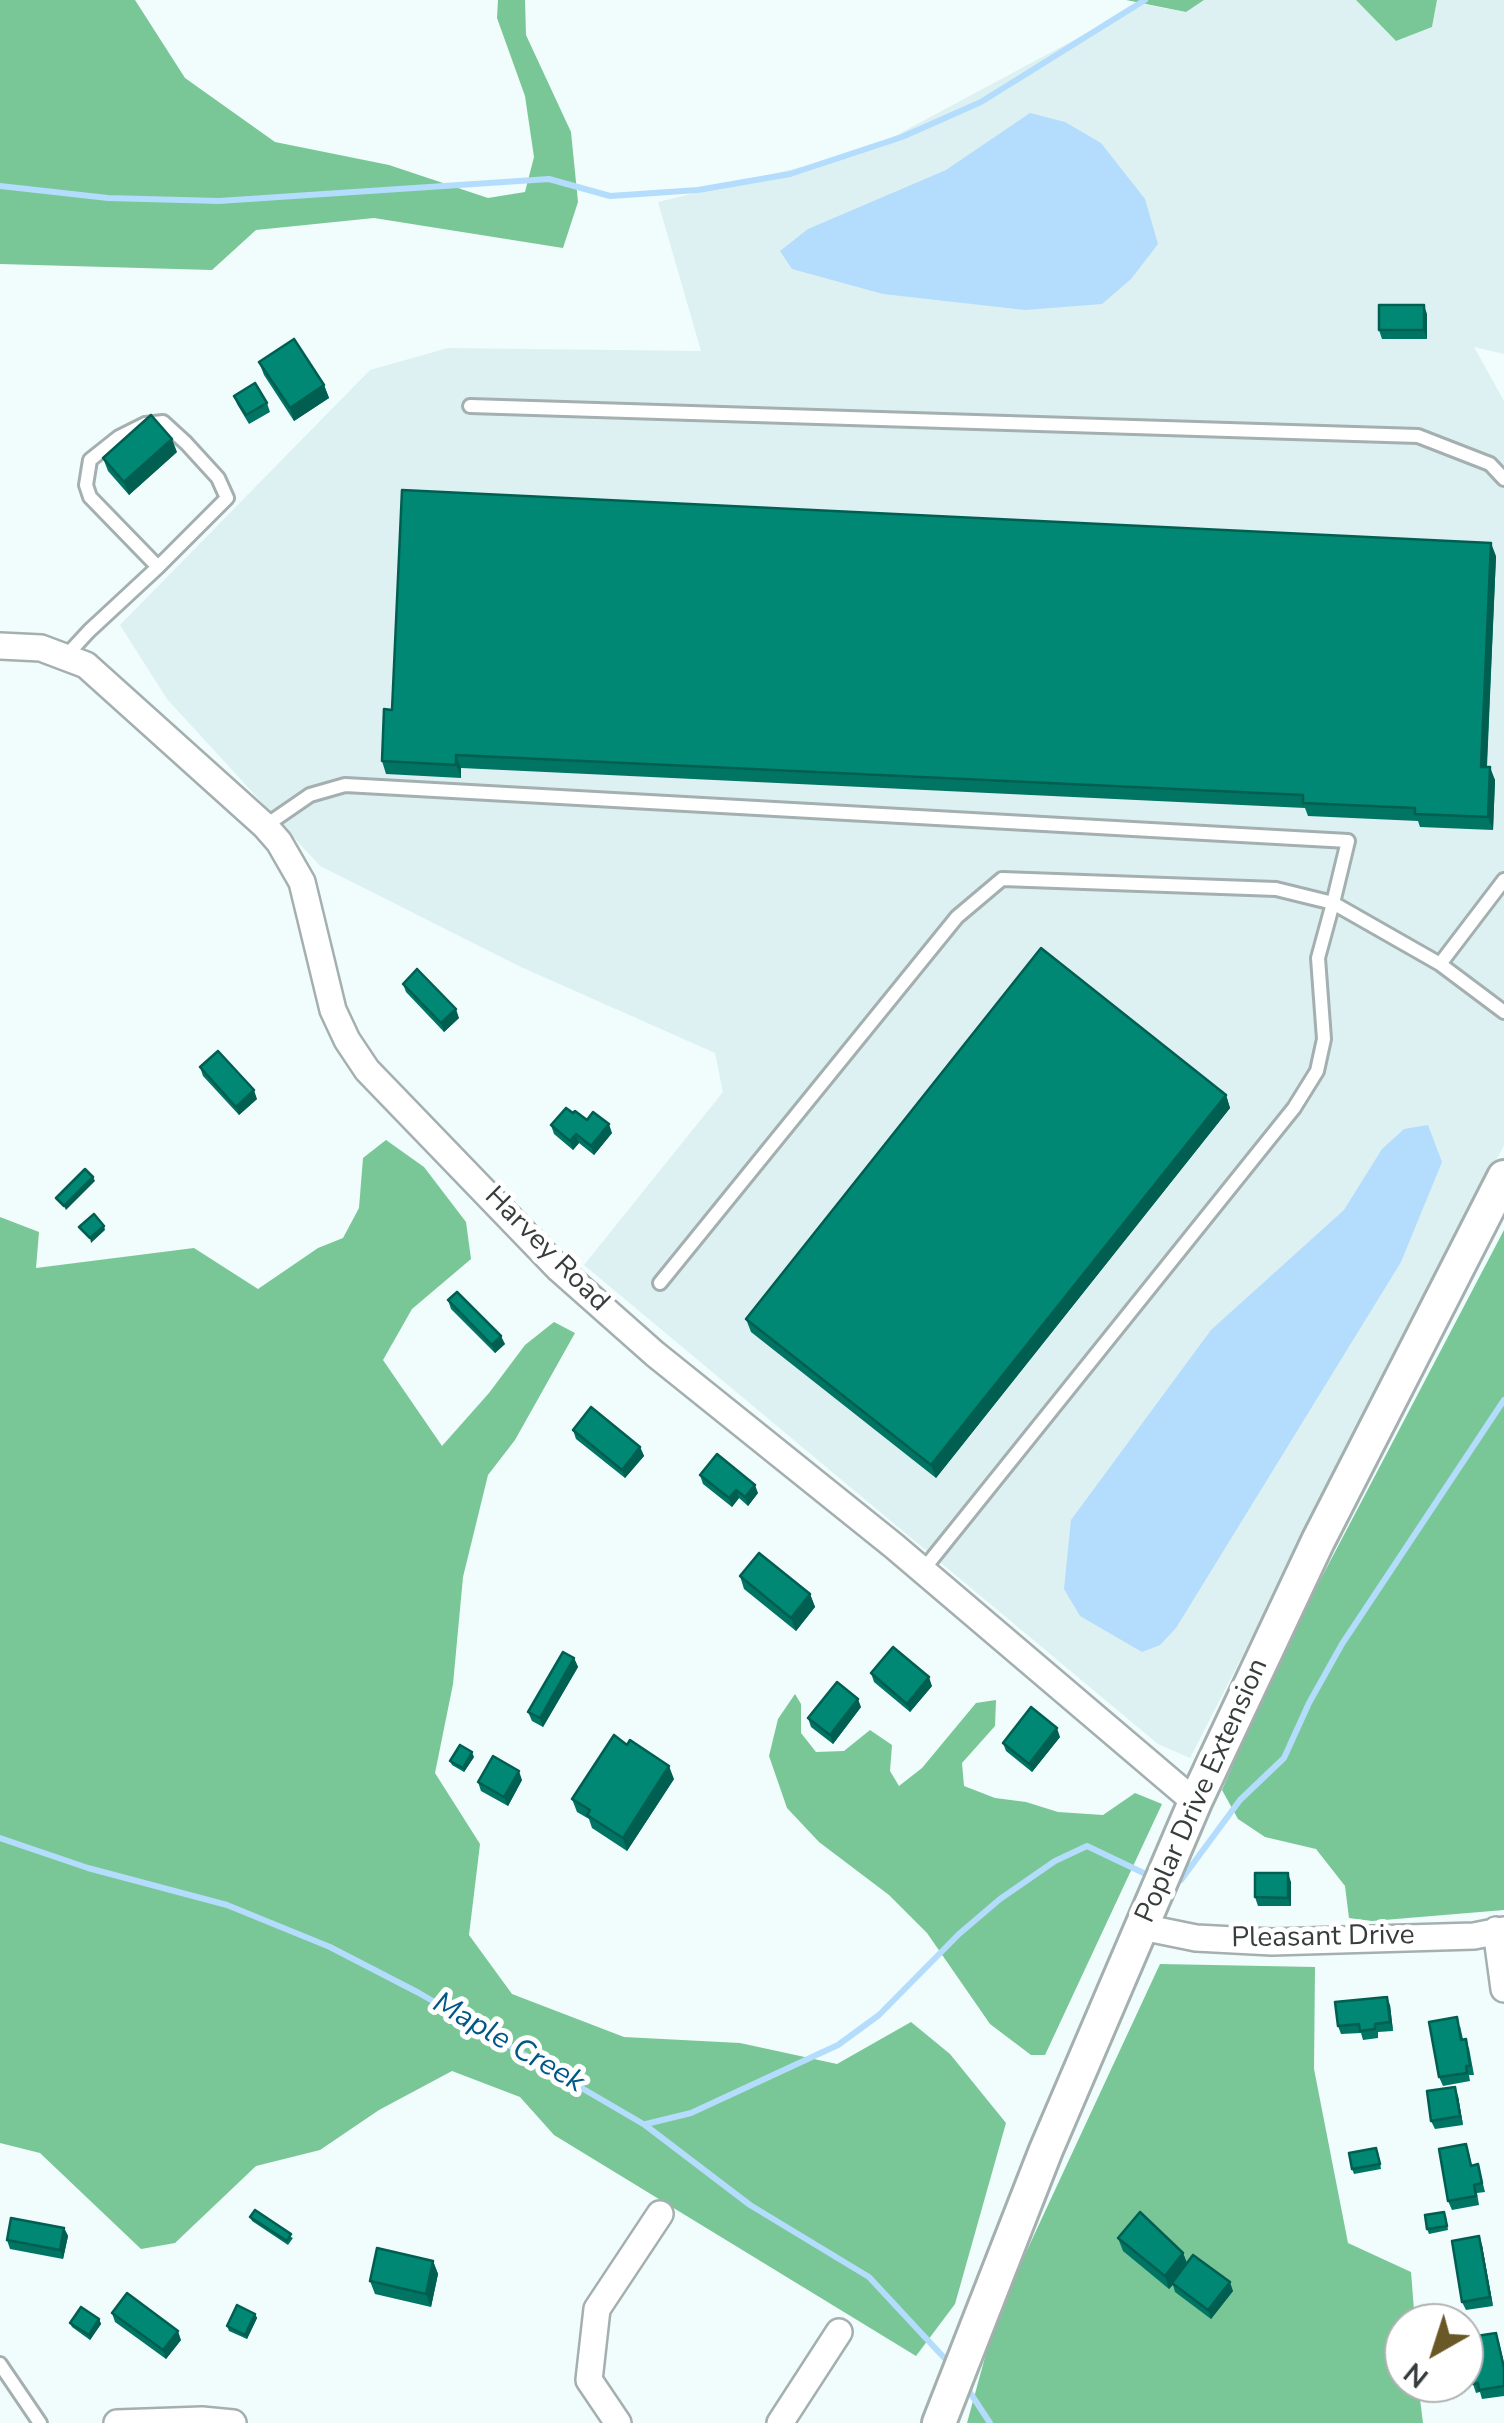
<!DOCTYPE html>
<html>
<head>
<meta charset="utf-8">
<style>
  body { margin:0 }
  #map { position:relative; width:1504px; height:2423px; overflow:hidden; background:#f1fcfd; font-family:"Nunito Sans",sans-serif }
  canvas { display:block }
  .north { position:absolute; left:1384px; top:2303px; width:100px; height:100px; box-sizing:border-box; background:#fff; border:2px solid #afb1b1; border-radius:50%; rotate:219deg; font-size:28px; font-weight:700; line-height:40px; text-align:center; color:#373c3c }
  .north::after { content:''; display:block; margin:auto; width:35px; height:45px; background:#6a5826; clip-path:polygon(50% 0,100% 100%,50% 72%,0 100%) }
</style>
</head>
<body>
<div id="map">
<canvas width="1504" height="2423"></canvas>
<div class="north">N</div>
</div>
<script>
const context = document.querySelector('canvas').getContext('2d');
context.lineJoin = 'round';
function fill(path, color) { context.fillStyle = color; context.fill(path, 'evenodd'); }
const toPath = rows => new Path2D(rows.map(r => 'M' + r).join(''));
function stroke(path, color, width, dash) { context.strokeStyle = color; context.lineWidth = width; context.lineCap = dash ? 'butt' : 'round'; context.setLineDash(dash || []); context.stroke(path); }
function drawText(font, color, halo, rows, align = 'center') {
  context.font = font + ' "Nunito Sans",sans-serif'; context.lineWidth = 10; context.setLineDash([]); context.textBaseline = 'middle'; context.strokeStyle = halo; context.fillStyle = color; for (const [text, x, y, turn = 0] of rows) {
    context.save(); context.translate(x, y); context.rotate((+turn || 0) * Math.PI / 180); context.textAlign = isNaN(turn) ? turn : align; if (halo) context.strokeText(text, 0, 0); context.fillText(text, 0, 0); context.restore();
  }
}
fill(toPath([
  [1204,0,1356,0,1396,41,1432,27,1437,0,1504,0,1504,354,1474,347,1504,401,1504,1145,1190,1758,1158,1744,584,1265,723,1092,715,1053,521,967,320,866,167,699,120,625,370,370,448,348,701,351,658,202,867,151,1141,4,1186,12]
]), '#ddf1f2');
fill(toPath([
  [0,0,135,0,185,78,275,142,389,165,488,198,525,192,534,157,525,96,497,18,498,0,525,0,526,35,571,132,578,202,563,248,374,218,256,230,212,270,0,264],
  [1126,0,1204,0,1186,12],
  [1356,0,1437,0,1432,27,1396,41],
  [386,1140,424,1167,466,1222,471,1259,412,1309,383,1360,442,1446,489,1393,525,1345,554,1322,575,1333,515,1440,488,1475,463,1577,453,1684,435,1773,480,1844,469,1935,512,1994,624,2037,740,2043,837,2064,911,2022,950,2054,1006,2123,955,2304,916,2356,554,2135,520,2097,452,2071,379,2110,320,2150,256,2166,175,2243,141,2249,40,2153,0,2143,0,1217,39,1232,36,1268,194,1248,258,1289,318,1248,343,1238,359,1208,363,1158],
  [1504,1230,1504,1910,1372,1921,1349,1918,1345,1886,1316,1849,1265,1837,1238,1819,1222,1790,1283,1651],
  [795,1694,801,1704,801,1733,816,1752,844,1751,870,1730,892,1745,890,1771,899,1786,922,1768,976,1703,996,1700,995,1726,962,1763,964,1786,995,1798,1026,1802,1058,1812,1103,1815,1135,1793,1162,1804,1045,2055,1031,2055,990,2024,927,1933,889,1895,819,1842,787,1808,769,1756,778,1719],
  [1160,1964,1315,1967,1314,2069,1348,2243,1411,2272,1415,2323,1404,2323,1404,2383,1418,2383,1423,2423,967,2423,996,2317]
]), '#79c697');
fill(toPath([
  [1030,113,1065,122,1101,143,1145,199,1158,244,1131,279,1102,304,1025,310,883,294,792,269,780,251,808,229,946,170],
  [1428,1125,1442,1162,1401,1262,1176,1628,1160,1645,1142,1652,1080,1616,1064,1589,1071,1520,1211,1330,1344,1210,1382,1149,1404,1129]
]), '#b4dcfc');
stroke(toPath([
  [0,186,108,198,219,201,549,179,610,196,698,190,790,174,902,137,981,102,1145,0],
  [0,1838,88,1868,227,1905,330,1947,419,1993,645,2125,750,2205,869,2277,949,2363],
  [1181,1880,1240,1800,1284,1758,1309,1703,1342,1644,1504,1400],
  [646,2124,691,2113,838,2045,879,2015,959,1934,1000,1899,1055,1861,1087,1846,1152,1877],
  [967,2388,990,2423]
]), '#b4dcfc', 6);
const service = toPath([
  [470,406,1418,436,1490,464,1504,479],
  [65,657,89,631,158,567,90,497,86,485,90,460,119,437,145,424,163,422,186,443,218,478,227,498,158,567],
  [265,826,310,795,345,785,1348,841,1333,903,1440,964,1504,1012],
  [1440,964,1504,880],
  [660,1283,957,917,1002,879,1276,889,1333,903,1318,958,1324,1039,1317,1071,1294,1108,923,1570],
  [0,2364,40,2423]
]);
const minor = toPath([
  [0,646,41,648,86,665,265,826,279,842,302,882,333,1010,347,1040,367,1070,559,1269,655,1354,894,1546,1195,1802],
  [1142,1927,1196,1938,1272,1942,1474,1936,1504,1930],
  [1496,1930,1504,1989],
  [117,2423,202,2420,233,2423],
  [618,2423,589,2380,597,2309,660,2214],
  [780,2423,839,2332]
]);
const tertiary = toPath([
  [939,2423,1046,2150,1195,1802,1318,1541,1504,1177]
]);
stroke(service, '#a4afaf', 18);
stroke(minor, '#a4afaf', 30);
stroke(tertiary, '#a4afaf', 38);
stroke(service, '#fff', 12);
stroke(minor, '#fff', 25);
stroke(tertiary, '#fff', 32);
fill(toPath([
  [1427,314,1427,339,1382,339,1379,330],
  [259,362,324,385,329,398,294,421,264,375],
  [234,396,267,403,270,412,249,424,237,404],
  [177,452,129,495,108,471,103,458],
  [1496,556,1487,767,1495,780,1493,830,1420,827,1418,821,1308,816,1305,808,461,768,461,778,386,774,382,761,392,710],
  [403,984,459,1018,444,1032,406,992],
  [200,1067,257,1099,239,1115,203,1076],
  [1226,1095,1230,1108,936,1478,751,1332,746,1319],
  [573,1113,612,1133,594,1155,579,1143,573,1150,554,1134,551,1125],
  [448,1300,505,1344,495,1353,451,1309],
  [573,1430,640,1447,644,1456,625,1478,576,1439],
  [700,1475,758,1493,748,1506,739,1498,732,1507,703,1484],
  [740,1576,810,1594,815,1607,796,1631,744,1589],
  [574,1658,578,1667,543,1727,532,1721,528,1712],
  [871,1673,932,1686,910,1712,874,1682],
  [861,1707,833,1744,811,1727,808,1718],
  [1060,1737,1032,1772,1006,1751,1003,1743],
  [474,1757,464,1772,452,1765,450,1761],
  [674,1779,627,1851,592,1828,589,1819,577,1812,572,1799],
  [522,1780,508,1806,481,1791,478,1782],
  [1291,1882,1291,1906,1258,1906,1255,1897],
  [1390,2005,1393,2031,1378,2032,1378,2038,1363,2040,1361,2033,1341,2034,1338,2026],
  [1460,2026,1463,2039,1469,2048,1474,2075,1469,2075,1470,2081,1443,2086,1439,2077],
  [1458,2096,1463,2125,1435,2129,1431,2121],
  [1378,2152,1381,2169,1354,2174,1352,2169],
  [1469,2153,1472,2166,1478,2164,1485,2192,1477,2193,1479,2205,1452,2210,1448,2201],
  [1446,2216,1448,2230,1429,2234,1427,2229],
  [250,2217,293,2238,288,2245,252,2221],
  [64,2228,68,2236,63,2259,10,2249,7,2240],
  [1118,2238,1183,2253,1187,2263,1233,2291,1211,2319,1175,2292,1173,2285,1169,2289,1123,2251],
  [1482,2245,1493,2306,1466,2310,1462,2302],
  [433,2261,438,2274,431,2307,375,2294,370,2281],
  [112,2313,181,2340,166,2359,115,2322],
  [255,2314,257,2318,247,2339,229,2331,227,2326],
  [99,2319,101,2324,90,2340,72,2327,70,2323],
  [1499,2342,1504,2363,1504,2396,1482,2399,1480,2392,1476,2393,1473,2384,1477,2374]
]), '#007564');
fill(toPath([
  [1424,305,1427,314,1427,339,1424,330],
  [324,385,329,398,294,421,290,408],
  [172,439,177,452,129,495,124,482],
  [1491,543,1496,556,1486,780,1481,767],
  [456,755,461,768,461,778,456,765],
  [1490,767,1495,780,1493,830,1488,817],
  [456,1009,459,1018,444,1032,441,1023],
  [254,1090,257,1099,239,1115,236,1107],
  [1226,1095,1230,1108,936,1478,931,1465],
  [609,1124,612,1133,594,1155,591,1146],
  [576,1134,579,1143,573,1150,570,1141],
  [93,1177,95,1181,66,1210,64,1206],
  [104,1226,105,1230,91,1243,90,1238],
  [501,1336,505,1344,495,1353,492,1345],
  [640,1447,644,1456,625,1478,622,1470],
  [755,1485,758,1493,748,1506,745,1497],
  [736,1490,739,1498,732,1507,729,1498],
  [810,1594,815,1607,796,1631,791,1618],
  [574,1658,578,1667,543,1727,540,1718],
  [929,1677,932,1686,910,1712,907,1704],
  [858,1699,861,1707,833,1744,830,1735],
  [1057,1728,1060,1737,1032,1772,1029,1764],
  [472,1752,474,1757,464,1772,463,1768],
  [669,1766,674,1779,627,1851,623,1838],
  [519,1771,522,1780,508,1806,504,1797],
  [1288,1873,1291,1882,1291,1906,1288,1898],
  [1387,1997,1390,2005,1393,2031,1390,2022],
  [1455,2087,1458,2096,1463,2125,1460,2116],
  [64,2228,68,2236,63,2259,60,2250],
  [1479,2236,1482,2245,1493,2306,1490,2297],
  [1183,2253,1188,2266,1169,2289,1165,2276],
  [433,2261,438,2274,431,2307,426,2294],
  [1230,2282,1233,2291,1211,2319,1208,2310],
  [255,2314,257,2318,247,2339,245,2335],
  [99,2319,101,2324,90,2340,89,2335],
  [178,2331,181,2340,166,2359,163,2350]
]), '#005f51');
const building = toPath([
  [1379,305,1424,305,1424,330,1379,330,1379,305],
  [294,339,324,385,290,408,259,362,294,339],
  [255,383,267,403,246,415,234,396,255,383],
  [151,415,172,439,124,482,103,458,151,415],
  [402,490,1491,543,1481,767,1490,767,1488,817,1415,814,1415,808,1303,803,1303,795,456,755,456,765,382,761,384,709,392,710,402,490],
  [1041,948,1226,1095,931,1465,746,1319,1041,948],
  [417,969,456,1009,441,1023,403,984,417,969],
  [218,1051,254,1090,236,1107,200,1067,218,1051],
  [566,1108,573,1113,575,1111,587,1120,593,1112,609,1124,591,1146,576,1134,570,1141,551,1125,566,1108],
  [85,1169,93,1177,64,1206,56,1198,85,1169],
  [94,1214,104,1226,90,1238,79,1227,94,1214],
  [457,1292,501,1336,492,1345,448,1300,457,1292],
  [591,1407,640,1447,622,1470,573,1430,591,1407],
  [717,1454,755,1485,745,1497,736,1490,729,1498,700,1475,717,1454],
  [759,1553,810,1594,791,1618,740,1576,759,1553],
  [893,1647,929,1677,907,1704,871,1673,893,1647],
  [563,1652,574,1658,540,1718,528,1712,563,1652],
  [837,1682,858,1699,830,1735,808,1718,837,1682],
  [1031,1707,1057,1728,1029,1764,1003,1743,1031,1707],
  [614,1735,627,1745,630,1740,669,1766,623,1838,587,1815,590,1810,572,1799,614,1735],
  [460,1745,472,1752,463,1768,450,1761,460,1745],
  [493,1756,519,1771,504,1797,478,1782,493,1756],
  [1255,1873,1288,1873,1288,1898,1255,1897,1255,1873],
  [1387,1997,1390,2022,1375,2024,1375,2029,1360,2031,1359,2024,1338,2026,1335,2002,1387,1997],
  [1457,2017,1461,2040,1466,2039,1470,2066,1466,2066,1467,2073,1439,2077,1429,2022,1457,2017],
  [1455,2087,1460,2116,1431,2121,1427,2091,1455,2087],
  [1466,2144,1471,2166,1478,2164,1482,2183,1474,2185,1476,2196,1448,2201,1439,2149,1466,2144],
  [1376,2148,1380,2164,1352,2169,1349,2153,1376,2148],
  [255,2210,291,2234,287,2241,250,2217,255,2210],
  [1140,2212,1183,2253,1165,2276,1118,2238,1140,2212],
  [1444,2212,1447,2226,1427,2229,1425,2215,1444,2212],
  [11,2218,64,2228,60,2250,7,2240,11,2218],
  [1479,2236,1490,2297,1462,2302,1452,2241,1479,2236],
  [377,2248,433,2261,426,2294,370,2281,377,2248],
  [1193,2255,1230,2282,1208,2310,1172,2283,1193,2255],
  [127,2293,178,2331,163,2350,112,2313,127,2293],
  [237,2305,255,2314,245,2335,227,2326,237,2305],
  [81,2307,99,2319,89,2335,70,2323,81,2307],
  [1496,2333,1504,2368,1504,2386,1479,2390,1478,2383,1473,2384,1472,2375,1477,2374,1470,2337,1496,2333]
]);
fill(building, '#008874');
stroke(building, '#005f51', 2.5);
drawText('28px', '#373c3c', '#fff', [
  ["Harvey Road",546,1250,45],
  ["Poplar Drive Extension",1203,1791,-66],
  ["Pleasant Drive",1323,1938,-1]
]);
drawText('italic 30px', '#015788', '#fff', [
  ["Maple Creek",508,2044,30]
]);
</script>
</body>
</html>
